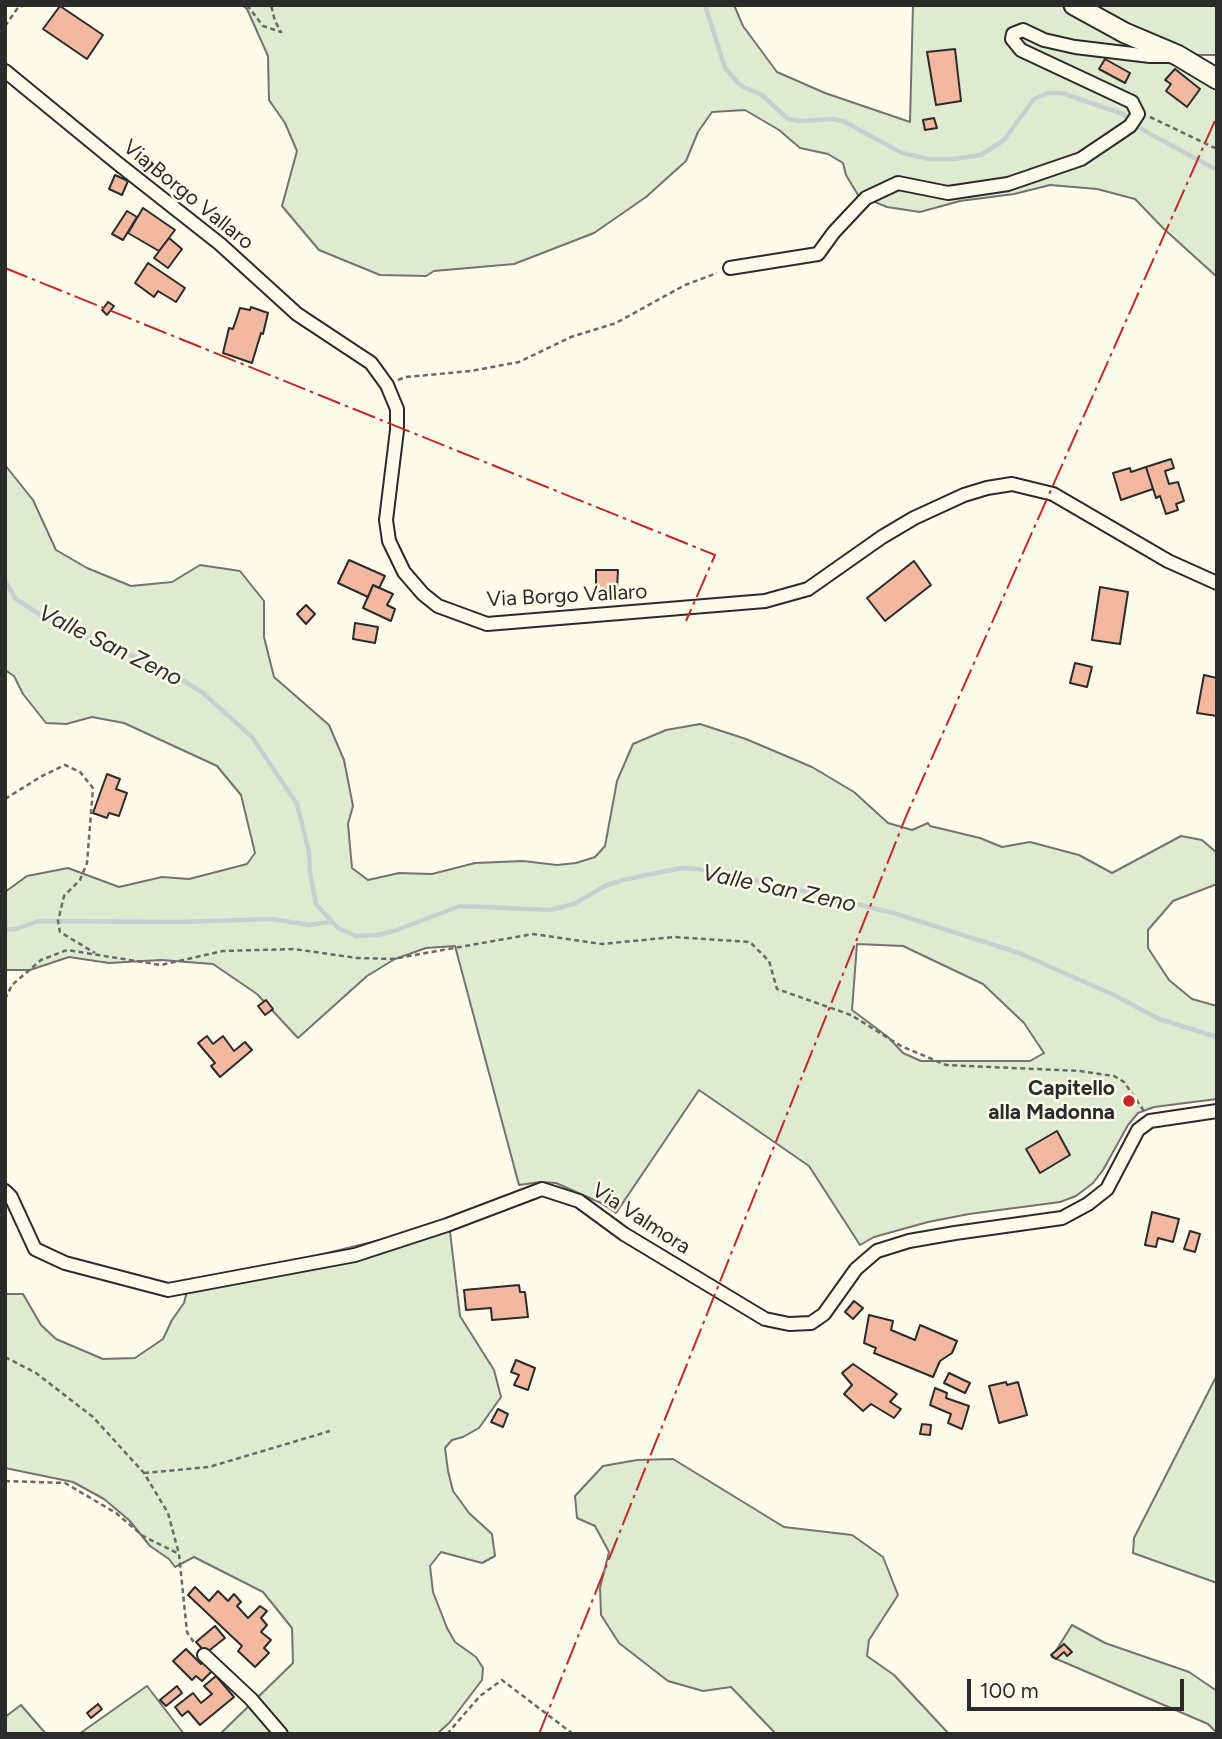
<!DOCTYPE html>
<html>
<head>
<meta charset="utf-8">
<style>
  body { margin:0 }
  #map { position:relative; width:1222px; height:1739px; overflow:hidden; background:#fdfbea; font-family:Figtree,sans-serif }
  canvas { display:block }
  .frame { position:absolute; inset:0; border:7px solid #2b2b2b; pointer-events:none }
  .scale { position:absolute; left:967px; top:1679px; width:217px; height:32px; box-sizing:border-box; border:4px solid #2b2b2b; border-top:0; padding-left:9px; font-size:21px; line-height:24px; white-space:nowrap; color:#2b2b2b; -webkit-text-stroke:5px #fdfbea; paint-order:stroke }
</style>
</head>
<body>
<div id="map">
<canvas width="1222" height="1739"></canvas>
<div class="frame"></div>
<div class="scale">100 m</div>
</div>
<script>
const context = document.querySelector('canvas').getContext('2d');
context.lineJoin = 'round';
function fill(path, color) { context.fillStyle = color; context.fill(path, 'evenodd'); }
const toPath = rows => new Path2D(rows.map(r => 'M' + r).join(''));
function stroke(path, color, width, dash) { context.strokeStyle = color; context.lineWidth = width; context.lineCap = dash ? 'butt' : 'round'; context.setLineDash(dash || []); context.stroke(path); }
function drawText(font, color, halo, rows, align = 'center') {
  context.font = font + ' Figtree,sans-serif'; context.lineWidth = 5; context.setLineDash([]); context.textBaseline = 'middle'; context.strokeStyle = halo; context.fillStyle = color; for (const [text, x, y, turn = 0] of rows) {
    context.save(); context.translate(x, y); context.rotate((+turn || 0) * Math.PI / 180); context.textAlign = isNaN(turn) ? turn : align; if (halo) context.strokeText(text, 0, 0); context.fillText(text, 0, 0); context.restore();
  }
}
const green = toPath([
  [242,5,734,5,743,26,777,72,825,93,910,122,913,5,1217,5,1217,55,1179,55,1217,79,1217,277,1163,228,1135,199,1097,189,1050,185,1014,194,960,201,920,212,887,207,858,195,846,175,843,163,828,154,800,148,779,130,745,110,712,112,698,132,686,161,646,197,594,233,514,264,434,271,426,276,380,275,319,250,282,206,297,151,285,123,269,100,268,56,247,9,242,5],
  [5,465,33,500,56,550,87,568,131,586,172,582,200,565,240,571,264,601,264,637,274,677,329,725,344,760,353,806,348,824,352,868,368,880,399,873,432,874,475,863,523,861,557,865,576,863,595,857,605,846,617,781,633,744,666,730,700,724,746,739,812,767,854,792,888,823,912,830,928,823,930,826,980,838,1002,847,1030,842,1079,855,1112,873,1181,836,1202,840,1217,853,1217,884,1173,901,1148,930,1148,948,1169,980,1192,999,1217,1006,1217,1099,1154,1107,1138,1113,1128,1125,1103,1170,1093,1183,1076,1196,1060,1202,969,1214,928,1222,874,1237,860,1245,809,1166,699,1090,616,1213,601,1203,556,1183,541,1182,519,1185,455,946,426,948,395,959,367,976,298,1038,257,994,213,964,161,960,109,963,69,957,30,970,5,970,5,892,27,876,68,868,119,887,162,877,189,879,247,864,255,853,241,795,217,766,124,723,92,717,66,724,46,723,23,694,14,676,5,670,5,465],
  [857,944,903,946,983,984,1024,1023,1044,1053,1030,1061,921,1061,903,1053,888,1037,852,1010,857,944],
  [449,1223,460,1316,494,1370,501,1397,479,1428,463,1437,452,1440,445,1448,448,1471,453,1491,469,1513,492,1534,495,1556,482,1563,441,1552,430,1566,433,1592,447,1628,455,1642,476,1657,483,1668,482,1680,450,1722,437,1734,220,1734,293,1663,292,1628,263,1592,194,1557,175,1567,169,1559,150,1546,129,1520,104,1499,73,1482,5,1468,5,1294,23,1294,41,1325,56,1339,103,1359,135,1358,163,1339,172,1320,184,1303,189,1283,303,1259,449,1223],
  [1217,1375,1217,1583,1133,1553,1134,1538,1217,1375],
  [673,1459,784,1527,852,1535,883,1557,898,1595,869,1640,867,1656,894,1675,949,1734,776,1734,731,1687,703,1691,668,1681,619,1643,601,1615,600,1588,609,1552,595,1526,577,1518,575,1496,603,1466,637,1460,673,1459],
  [1072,1625,1105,1643,1189,1672,1217,1691,1217,1733,1208,1724,1052,1657,1072,1625],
  [147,1686,184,1734,79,1734,147,1686],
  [21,1705,46,1734,5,1734,5,1717,21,1705]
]);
fill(green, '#deebd1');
stroke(green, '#74746e', 2);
stroke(toPath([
  [705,5,725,68,741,86,762,95,788,119,799,121,835,119,845,122,902,153,929,159,953,159,981,155,1004,140,1034,99,1048,93,1062,93,1123,114,1143,130,1217,170],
  [5,581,16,599,42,616,84,636,165,669,203,693,252,737,297,804,309,852,310,873,316,904,338,928,356,936,378,935,394,931,460,906,550,910,574,904,605,886,623,880,681,868,698,869,779,885,893,913,938,927,1019,953,1114,995,1159,1019,1217,1037],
  [5,930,16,929,38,921,179,922,272,919,309,925,331,922]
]), '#c7d0d0', 4.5);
const building = toPath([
  [60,6,103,35,87,59,43,29,60,6],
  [955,49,961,101,936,105,927,52,955,49],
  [1105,59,1130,73,1125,83,1099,69,1105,59],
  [1175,69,1200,89,1187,107,1166,91,1171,84,1165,80,1175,69],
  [934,118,937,128,925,130,923,120,934,118],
  [145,155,153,164,145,171,137,161,145,155],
  [115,175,128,181,122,195,109,189,115,175],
  [143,208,175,230,159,251,128,233,143,208],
  [127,211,137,217,123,240,112,234,127,211],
  [169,238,182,249,168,268,154,258,169,238],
  [148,263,185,288,176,302,158,291,154,297,135,283,148,263],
  [108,302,114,306,107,315,102,310,108,302],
  [251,307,268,313,263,334,261,333,252,363,223,353,229,328,233,329,240,308,250,310,251,307],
  [1171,459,1174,468,1165,471,1169,484,1178,482,1184,501,1176,504,1178,510,1166,514,1160,496,1156,498,1146,467,1171,459],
  [1146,467,1153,489,1121,500,1113,473,1130,468,1131,472,1146,467],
  [349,560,385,576,379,588,373,585,368,597,338,583,349,560],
  [914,561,931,585,885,621,867,598,914,561],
  [596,570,618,570,617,589,596,589,596,570],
  [373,585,393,594,387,605,395,609,391,621,363,608,373,585],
  [1100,587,1128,592,1120,644,1092,640,1100,587],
  [306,605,315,614,306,624,297,614,306,605],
  [355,623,378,627,375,643,353,639,355,623],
  [1075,663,1092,667,1087,687,1070,683,1075,663],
  [1204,675,1217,678,1217,716,1197,713,1204,675],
  [107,774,120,779,116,789,127,793,119,816,109,813,107,818,93,813,107,774],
  [266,1000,273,1009,265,1015,258,1006,266,1000],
  [207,1036,213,1044,223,1036,234,1051,245,1042,252,1050,220,1077,211,1066,215,1063,198,1043,207,1036],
  [1057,1131,1070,1155,1040,1173,1026,1149,1057,1131],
  [1152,1212,1179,1219,1173,1242,1158,1238,1156,1247,1145,1245,1152,1212],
  [1190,1231,1200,1234,1195,1252,1184,1249,1190,1231],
  [519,1285,520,1292,525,1292,528,1317,492,1320,491,1308,466,1310,464,1290,519,1285],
  [854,1301,863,1308,853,1319,845,1312,854,1301],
  [869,1315,893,1321,891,1330,915,1340,920,1325,957,1341,952,1353,940,1361,933,1377,874,1353,876,1348,864,1343,869,1315],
  [516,1360,535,1368,528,1390,514,1385,519,1375,511,1372,516,1360],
  [853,1364,897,1394,890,1402,901,1409,894,1418,871,1404,863,1411,844,1394,852,1385,842,1373,853,1364],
  [949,1373,970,1383,965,1393,944,1383,949,1373],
  [1006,1382,1007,1385,1018,1382,1027,1415,999,1423,989,1386,1006,1382],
  [935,1388,947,1393,946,1398,969,1406,962,1429,948,1423,951,1414,930,1405,935,1388],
  [498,1409,508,1414,503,1427,491,1422,498,1409],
  [922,1424,931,1425,930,1435,920,1434,922,1424],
  [195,1587,209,1601,218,1591,228,1601,234,1594,241,1602,237,1606,248,1618,260,1606,267,1611,261,1618,267,1625,261,1632,271,1640,264,1648,269,1653,255,1667,238,1651,242,1646,188,1595,195,1587],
  [215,1626,225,1638,206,1653,196,1642,215,1626],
  [1064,1644,1072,1652,1067,1656,1064,1652,1056,1659,1051,1655,1064,1644],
  [186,1649,201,1664,205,1661,213,1670,202,1681,196,1676,192,1680,173,1661,186,1649],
  [216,1676,234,1697,200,1725,188,1711,182,1716,175,1707,193,1693,201,1703,212,1694,204,1686,216,1676],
  [177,1686,182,1693,166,1706,160,1700,177,1686],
  [98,1704,102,1709,91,1718,87,1713,98,1704]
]);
fill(building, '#f2b8a0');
stroke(building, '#2b2b2b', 2);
const street = toPath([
  [5,71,116,162,220,244,297,314,371,363,387,385,397,409,397,430,386,520,389,541,404,572,423,594,438,606,487,624,765,601,808,589,882,537,914,518,964,495,987,488,1012,484,1053,494,1168,561,1217,583],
  [730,268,818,254,834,232,866,198,898,183,948,193,1008,184,1081,159,1130,126,1138,114,1132,102,1021,50,1012,39,1013,34,1023,30,1044,40,1075,47,1150,56,1170,56],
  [5,1191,11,1197,35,1249,65,1263,168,1290,355,1255,447,1225,542,1189,579,1201,624,1234,765,1319,789,1324,811,1323,824,1314,856,1269,877,1251,909,1241,955,1233,1062,1218,1088,1204,1107,1189,1138,1130,1150,1121,1217,1111],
  [204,1655,251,1699,281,1734]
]);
const secondary = toPath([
  [1074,5,1125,33,1177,55,1217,79]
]);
stroke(street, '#2b2b2b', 16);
stroke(secondary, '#2b2b2b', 23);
stroke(toPath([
  [247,5,263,26,281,32,275,21,271,5],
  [5,26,17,9,24,5],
  [1150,117,1217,149],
  [398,380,406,377,471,371,519,362,571,337,616,323,685,285,717,273],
  [5,799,42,776,65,765,80,772,93,788,87,863,80,880,64,896,58,921,60,932,95,953],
  [5,999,12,985,41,960,67,950,161,965,223,951,294,949,357,958,392,959,533,934,602,944,674,937,750,942,769,961,777,989,851,1015,901,1046,946,1065,1080,1071,1114,1076,1124,1082,1144,1111],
  [5,1357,36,1373,93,1417,144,1473,168,1513,179,1554,187,1632,195,1644],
  [144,1473,209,1467,330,1431],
  [5,1481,65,1483,116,1513,143,1536,177,1553],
  [447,1734,480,1696,502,1680,573,1734]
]), '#6a6964', 2.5, [5, 3.5]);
stroke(street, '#fdfbea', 12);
stroke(secondary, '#fdfbea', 19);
stroke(toPath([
  [5,268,715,555,686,621],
  [539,1734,907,814,1217,116]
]), '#c62828', 2, [24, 5, 3.5, 5]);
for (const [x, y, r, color] of [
  [1129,1101,7,"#c62828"]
]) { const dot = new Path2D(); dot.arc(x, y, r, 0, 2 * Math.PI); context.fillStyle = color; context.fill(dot); stroke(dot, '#fdfbea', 2.5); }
drawText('21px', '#2b2b2b', '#fdfbea', [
  ["Via Borgo Vallaro",188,195,39],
  ["Via Borgo Vallaro",567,596,-3],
  ["Via Valmora",641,1219,33]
]);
drawText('bold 21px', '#2b2b2b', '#fdfbea', [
  ["Capitello",1115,1089],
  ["alla Madonna",1115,1113]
], 'right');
drawText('italic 23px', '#2b2b2b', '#fdfbea', [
  ["Valle San Zeno",110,646,26],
  ["Valle San Zeno",779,889,12]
]);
</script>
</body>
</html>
